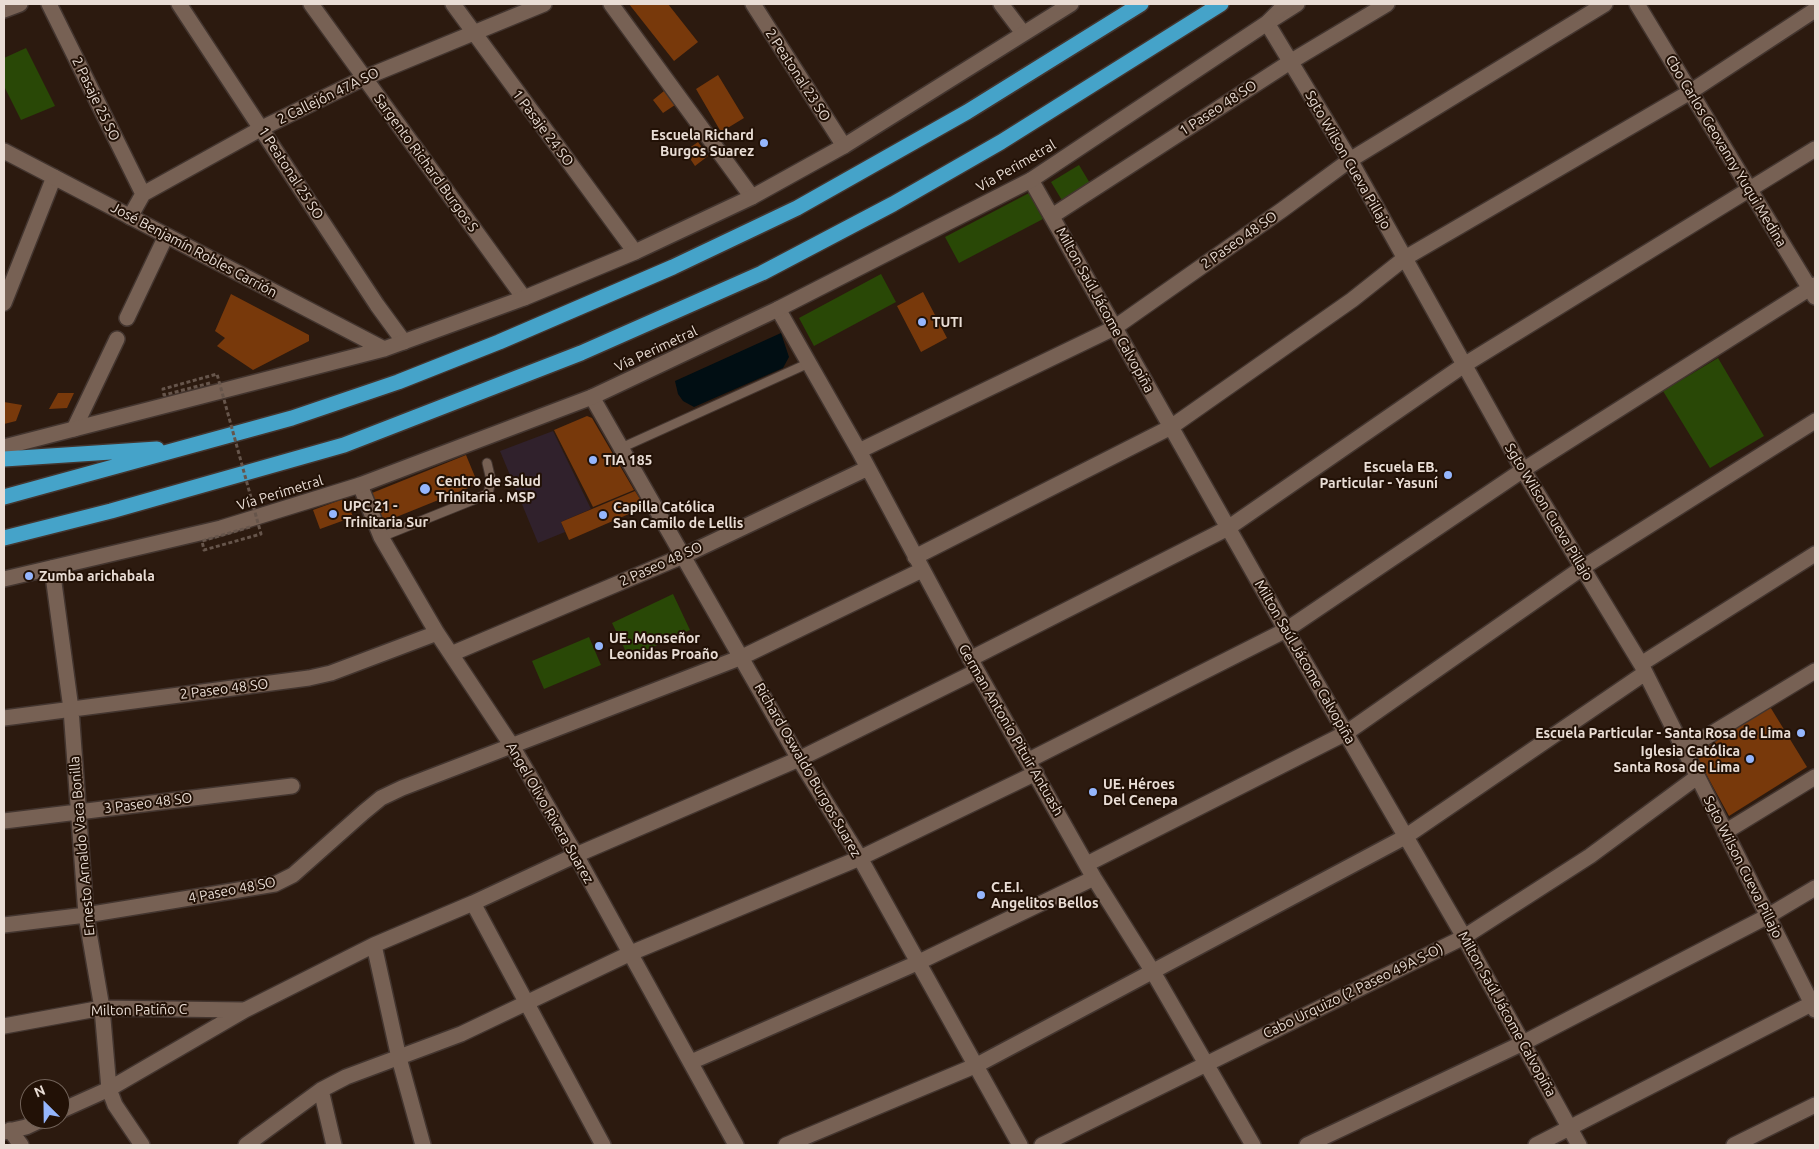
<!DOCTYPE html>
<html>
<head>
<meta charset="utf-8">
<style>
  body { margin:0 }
  #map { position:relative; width:1819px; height:1149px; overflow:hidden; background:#2c1a0f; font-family:Ubuntu,sans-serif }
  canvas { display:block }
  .frame { position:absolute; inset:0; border:5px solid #e9ddd5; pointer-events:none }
  .north { position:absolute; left:20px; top:1079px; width:50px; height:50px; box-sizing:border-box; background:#221106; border:1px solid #726359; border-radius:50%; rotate:337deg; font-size:14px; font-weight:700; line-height:20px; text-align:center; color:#e9ddd5 }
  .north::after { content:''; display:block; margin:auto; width:18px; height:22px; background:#95b6fd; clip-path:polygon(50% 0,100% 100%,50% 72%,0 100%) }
</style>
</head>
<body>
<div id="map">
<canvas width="1819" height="1149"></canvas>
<div class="frame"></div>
<div class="north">N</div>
</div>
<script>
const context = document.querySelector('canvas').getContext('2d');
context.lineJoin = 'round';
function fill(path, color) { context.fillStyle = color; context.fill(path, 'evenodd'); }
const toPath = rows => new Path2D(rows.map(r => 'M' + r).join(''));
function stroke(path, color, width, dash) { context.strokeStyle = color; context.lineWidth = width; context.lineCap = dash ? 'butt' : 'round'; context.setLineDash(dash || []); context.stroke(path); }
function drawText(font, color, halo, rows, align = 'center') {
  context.font = font + ' Ubuntu,sans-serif'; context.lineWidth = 4; context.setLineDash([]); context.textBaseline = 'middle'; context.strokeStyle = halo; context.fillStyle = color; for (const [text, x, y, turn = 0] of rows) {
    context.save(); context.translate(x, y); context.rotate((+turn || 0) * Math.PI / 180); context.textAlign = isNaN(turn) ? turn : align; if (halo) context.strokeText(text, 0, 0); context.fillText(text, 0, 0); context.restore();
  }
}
fill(toPath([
  [553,431,591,509,561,522,565,532,538,543,500,451]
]), '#30212c');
fill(toPath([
  [26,48,55,106,21,120,4,86,4,58],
  [1079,165,1091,185,1063,202,1051,182],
  [1029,193,1043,219,959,263,945,237],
  [881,274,896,302,814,346,799,318],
  [1718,358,1764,436,1710,468,1663,391],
  [673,594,690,630,629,658,612,623],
  [589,637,601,665,544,689,532,661]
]), '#294806');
fill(toPath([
  [781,333,789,357,783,368,694,407,683,401,678,394,675,381]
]), '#010e13');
fill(toPath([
  [629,4,668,4,698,42,674,61],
  [718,75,744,118,721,132,696,89],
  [664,91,675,105,663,113,653,100],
  [698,142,708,156,695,166,685,151],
  [923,292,947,338,921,352,897,306],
  [231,294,309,335,309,341,253,370,217,346,225,338,215,331],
  [58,393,74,393,67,408,49,409],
  [4,402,22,405,16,421,4,424],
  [587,416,592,418,634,490,593,507,554,430],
  [466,455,478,484,384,522,372,493],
  [635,491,645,507,569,540,561,522],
  [346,498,353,517,320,529,313,510],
  [1769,705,1807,767,1729,816,1693,750]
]), '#78390b');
const lane = toPath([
  [621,448,809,363],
  [381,537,488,494,491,480,487,463]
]);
const street = toPath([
  [49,4,143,194],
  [179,4,377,305,404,342],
  [311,4,524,298],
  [453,4,635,252],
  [611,4,752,197],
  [753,4,844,146],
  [1001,4,1023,33],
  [1297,4,1267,23,1350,160,1523,470,1641,664,1815,1010],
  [1637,4,1815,297],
  [4,10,20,4],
  [1031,180,1286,630,1464,937,1579,1145],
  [1052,216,1290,62,1387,4],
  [130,217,143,194,262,128,364,78,544,4],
  [4,303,54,177],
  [778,309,859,451,977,671,1094,878,1153,972,1253,1145],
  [127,318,166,236],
  [592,397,799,759,860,858,1020,1145],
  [74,429,117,339],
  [859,451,1114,328,1282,210,1350,160,1605,4],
  [360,485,381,537,437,633,512,746,576,855,736,1145],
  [915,557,1171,427,1352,300,1405,258,1690,92,1815,10],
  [52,568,71,709,86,915,102,1008,109,1089,115,1105,142,1145],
  [451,654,683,556,868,468],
  [970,659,1228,528,1464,365,1815,149],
  [1641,664,1815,554],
  [4,718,309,678,331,673,437,633],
  [1683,751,1815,671],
  [1029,760,1286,630,1523,470,1815,285],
  [4,821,292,786],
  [1725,832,1815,777],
  [1087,864,1346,733,1582,568,1815,421],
  [473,903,603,1145],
  [4,925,86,915,275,884,293,875,364,812,381,798,402,788,742,657,922,570],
  [374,945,399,1058,423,1145],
  [4,1026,102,1008,243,1010],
  [691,1062,917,963,1094,878],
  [321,1090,334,1145],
  [60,1111,109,1089,245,1010,374,945,473,903,576,855,799,759,977,671],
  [10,1130,21,1145],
  [4,1132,26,1127,43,1119],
  [246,1145,321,1090,346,1077,461,1034,631,953,860,858,1036,773],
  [786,1145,977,1065,1405,837,1645,673],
  [1042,1145,1464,937,1590,856,1697,777],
  [1307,1145,1523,1043,1768,916,1815,888],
  [1536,1145,1815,1002],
  [1734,1145,1815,1105]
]);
const secondary = toPath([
  [4,151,384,349],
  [4,447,384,349,524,298,635,252,752,197,844,146,1071,4],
  [4,579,221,528,360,485,592,397,778,309,1031,180,1267,23,1286,4]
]);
const highway = toPath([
  [4,459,157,449],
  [4,497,292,418,398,382,499,342,673,267,797,208,967,112,1141,4],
  [4,538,111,511,344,445,581,353,762,273,893,204,1001,142,1221,4]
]);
stroke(lane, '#43352f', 11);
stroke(street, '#43352f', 18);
stroke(secondary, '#43352f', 18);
stroke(highway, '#43352f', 18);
stroke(lane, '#776154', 9);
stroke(street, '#776154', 15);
stroke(secondary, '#776154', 15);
stroke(highway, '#45a3c9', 15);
stroke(toPath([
  [210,383,164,395,163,389,217,374,261,534,204,550,202,541,250,527]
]), '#66554b', 3, [4, 2.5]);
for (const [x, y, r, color] of [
  [764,143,5,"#95b6fd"],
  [922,322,5,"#95b6fd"],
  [593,460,5,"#95b6fd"],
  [1448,475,5,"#95b6fd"],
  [425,489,6,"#95b6fd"],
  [333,514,5,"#95b6fd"],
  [603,515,5,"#95b6fd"],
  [29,576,5,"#95b6fd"],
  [599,646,5,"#95b6fd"],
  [1801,733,5,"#95b6fd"],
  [1750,759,5,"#95b6fd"],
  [1093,792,5,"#95b6fd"],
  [981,895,5,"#95b6fd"]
]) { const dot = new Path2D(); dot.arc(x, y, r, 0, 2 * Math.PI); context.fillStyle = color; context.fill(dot); stroke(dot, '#221106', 2); }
drawText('14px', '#e9ddd5', '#221106', [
  ["2 Peatonal 23 SO",798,75,57],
  ["2 Callejón 47A SO",328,96,-26],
  ["2 Pasaje 25 SO",96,99,64],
  ["1 Paseo 48 SO",1218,108,-33],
  ["1 Pasaje 24 SO",543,128,53],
  ["Cbo Carlos Geovanny Yuqui Medina",1726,151,59],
  ["Sgto Wilson Cueva Pillajo",1348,160,60],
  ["Sargento Richard Burgos S",426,163,54],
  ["Vía Perimetral",1016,166,-30],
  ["1 Peatonal 25 SO",291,173,57],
  ["2 Paseo 48 SO",1239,240,-35],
  ["José Benjamín Robles Carrión",194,250,28],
  ["Milton Saúl Jácome Calvopiña",1105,310,61],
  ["Vía Perimetral",656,349,-25],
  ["Vía Perimetral",280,493,-17],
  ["Sgto Wilson Cueva Pillajo",1549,512,59],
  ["2 Paseo 48 SO",661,564,-24],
  ["Milton Saúl Jácome Calvopiña",1305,662,60],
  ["2 Paseo 48 SO",224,689,-7],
  ["German Antonio Pituir Antuash",1011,730,60],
  ["Richard Oswaldo Burgos Suarez",808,770,60],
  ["3 Paseo 48 SO",148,803,-7],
  ["Angel Olivo Rivera Suarez",550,813,60],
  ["Ernesto Arnaldo Vaca Bonilla",82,846,-95],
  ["Sgto Wilson Cueva Pillajo",1743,867,63],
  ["4 Paseo 48 SO",232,890,-11],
  ["Cabo Urquizo (2 Paseo 49A S-O)",1353,991,-26],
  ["Milton Patiño C",139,1010,-1],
  ["Milton Saúl Jácome Calvopiña",1507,1014,61]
]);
drawText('bold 14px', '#e9ddd5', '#221106', [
  ["Escuela Richard",754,135,"right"],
  ["Burgos Suarez",754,151,"right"],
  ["TUTI",932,322],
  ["TIA 185",603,460],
  ["Escuela EB.",1438,467,"right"],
  ["Particular - Yasuní",1438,483,"right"],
  ["Centro de Salud",436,481],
  ["Trinitaria . MSP",436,497],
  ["UPC 21 -",343,506],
  ["Trinitaria Sur",343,522],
  ["Capilla Católica",613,507],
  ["San Camilo de Lellis",613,523],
  ["Zumba arichabala",39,576],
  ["UE. Monseñor",609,638],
  ["Leonidas Proaño",609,654],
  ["Escuela Particular - Santa Rosa de Lima",1791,733,"right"],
  ["Iglesia Católica",1740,751,"right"],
  ["Santa Rosa de Lima",1740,767,"right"],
  ["UE. Héroes",1103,784],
  ["Del Cenepa",1103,800],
  ["C.E.I.",991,887],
  ["Angelitos Bellos",991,903]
], 'left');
</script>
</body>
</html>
